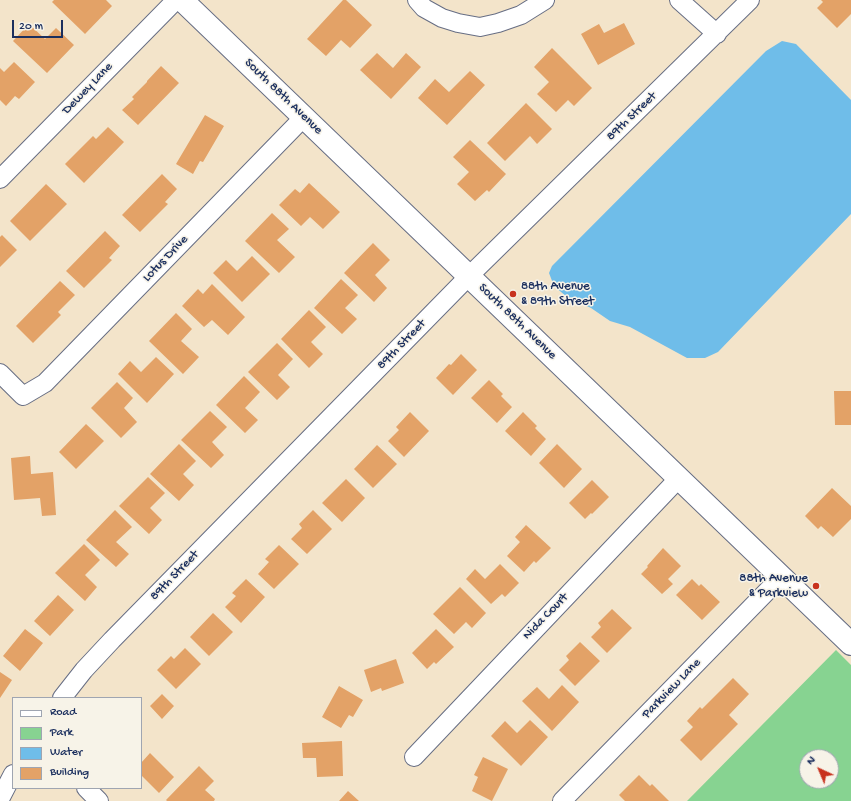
<!DOCTYPE html>
<html>
<head>
<meta charset="utf-8">
<style>
  body { margin:0 }
  #map { position:relative; width:851px; height:801px; overflow:hidden; background:#f3e4ca; font-family:"Gochi Hand",sans-serif }
  canvas { display:block }
  .legend { position:absolute; left:12px; top:697px; width:130px; height:92px; box-sizing:border-box; background:#f7f3e8; border:1px solid #9fa5b1; margin:0; padding:5px 7px; list-style:none; font-size:12px; color:#1b2f5e }
  .legend li { display:flex; align-items:center; gap:8px; height:20px }
  .legend b { width:20px; border:1px solid #9fa5b1 }
  .north { position:absolute; left:799px; top:749px; width:40px; height:40px; box-sizing:border-box; background:#f7f3e8; border:1px solid #9fa5b1; border-radius:50%; rotate:316deg; font-size:11px; font-weight:700; line-height:16px; text-align:center; color:#1b2f5e }
  .north::after { content:''; display:block; margin:auto; width:14px; height:18px; background:#c8321e; clip-path:polygon(50% 0,100% 100%,50% 72%,0 100%) }
  .scale { position:absolute; left:12px; top:20px; width:51px; height:18px; box-sizing:border-box; border:2px solid #1b2f5e; border-top:0; padding-left:5px; font-size:12px; line-height:14px; white-space:nowrap; color:#1b2f5e; -webkit-text-stroke:3px #f7f3e8; paint-order:stroke }
</style>
</head>
<body>
<div id="map">
<canvas width="851" height="801"></canvas>
<ul class="legend">
<li><b style="height:5px;background:#fff"></b>Road</li>
<li><b style="height:11px;background:#87d391"></b>Park</li>
<li><b style="height:11px;background:#6fbde9"></b>Water</li>
<li><b style="height:11px;background:#e3a267"></b>Building</li>
</ul>
<div class="north">N</div>
<div class="scale">20 m</div>
</div>
<script>
const context = document.querySelector('canvas').getContext('2d');
context.lineJoin = 'round';
function fill(path, color) { context.fillStyle = color; context.fill(path, 'evenodd'); }
const toPath = rows => new Path2D(rows.map(r => 'M' + r).join(''));
function stroke(path, color, width, dash) { context.strokeStyle = color; context.lineWidth = width; context.lineCap = dash ? 'butt' : 'round'; context.setLineDash(dash || []); context.stroke(path); }
function drawText(font, color, halo, rows, align = 'center') {
  context.font = font + ' "Gochi Hand",sans-serif'; context.lineWidth = 3; context.setLineDash([]); context.textBaseline = 'middle'; context.strokeStyle = halo; context.fillStyle = color; for (const [text, x, y, turn = 0] of rows) {
    context.save(); context.translate(x, y); context.rotate((+turn || 0) * Math.PI / 180); context.textAlign = isNaN(turn) ? turn : align; if (halo) context.strokeText(text, 0, 0); context.fillText(text, 0, 0); context.restore();
  }
}
fill(toPath([
  [836,650,851,665,851,801,687,801],
  [807,757,831,757,831,781,807,781]
]), '#87d391');
fill(toPath([
  [782,41,796,44,851,100,851,214,718,352,705,358,687,358,630,327,610,321,591,308,567,297,554,286,549,273,552,266,766,51]
]), '#6fbde9');
fill(toPath([
  [54,0,106,0,112,6,85,34,52,2],
  [343,0,346,0,372,25,350,48,341,40,326,56,307,39],
  [821,0,851,0,851,14,837,28,817,8,823,2],
  [624,23,635,44,598,65,581,34,599,24,604,33],
  [29,24,45,39,56,28,74,45,47,73,13,41],
  [552,48,592,88,574,106,568,100,556,112,537,94,549,82,534,67],
  [377,53,393,68,406,53,421,67,391,99,360,70],
  [14,62,35,82,19,99,15,96,6,106,0,100,0,68,4,72],
  [161,66,179,83,138,125,122,110,134,99,132,97,147,82,147,81],
  [470,71,485,85,447,125,418,98,435,79,449,92],
  [526,103,552,129,537,144,530,136,505,161,487,143],
  [205,115,224,126,203,162,200,161,193,174,176,164],
  [108,127,124,142,84,183,65,164,93,136,96,139],
  [470,140,506,174,489,192,487,190,475,201,457,184,469,172,453,157],
  [162,174,177,189,165,202,168,204,140,232,122,215],
  [309,183,340,212,323,229,310,217,301,226,279,205,295,189,300,193],
  [46,184,67,204,30,241,10,221],
  [272,213,289,229,277,240,295,257,279,273,245,241],
  [105,231,120,246,109,258,112,260,84,288,66,271],
  [2,235,17,250,0,267,0,237],
  [373,243,390,260,375,275,387,288,374,302,344,273],
  [252,256,270,274,242,302,213,273,226,260,237,271],
  [341,279,358,295,345,308,357,319,342,334,314,308],
  [60,281,75,295,58,312,61,315,33,343,16,326],
  [212,284,245,317,228,335,212,320,204,327,182,306,198,289,203,294],
  [309,310,326,327,311,342,323,354,309,368,281,339],
  [176,313,192,329,181,341,199,357,183,374,149,341],
  [277,343,293,359,278,375,290,387,277,400,248,372],
  [461,354,477,370,453,395,436,378,449,364,451,365],
  [156,357,174,374,147,403,118,374,130,361,141,372],
  [244,376,260,392,245,408,258,420,245,433,216,405],
  [489,380,503,394,501,396,512,407,497,423,471,398],
  [117,382,133,398,124,408,137,422,121,438,91,408],
  [834,391,851,391,851,425,835,425],
  [210,411,227,427,212,442,224,455,211,468,181,440],
  [410,412,429,431,404,457,388,441,399,430,396,427],
  [523,412,537,426,535,428,546,439,531,456,505,431],
  [86,424,104,441,76,469,59,452],
  [179,444,196,461,183,474,194,485,179,501,150,474],
  [557,444,582,469,564,488,539,463],
  [377,445,397,464,373,488,354,469],
  [30,456,31,474,53,472,56,515,42,516,40,498,14,500,11,458],
  [148,477,165,493,150,508,162,520,149,534,119,506],
  [346,479,365,498,342,522,322,503],
  [592,480,609,497,592,514,591,513,585,519,569,503],
  [832,488,851,506,851,519,833,537,821,526,818,529,805,516],
  [115,510,132,527,116,542,129,554,116,567,86,540],
  [313,510,332,529,307,554,291,539,302,528,299,524],
  [526,525,551,548,536,563,534,561,524,572,507,556,520,542,515,537],
  [84,544,100,560,85,575,97,587,85,601,55,573],
  [279,545,299,564,274,589,258,574,269,562,265,559],
  [663,548,681,566,668,579,673,584,662,594,641,574,648,567,647,566],
  [500,564,519,583,505,597,502,594,491,604,466,579,475,569,485,579],
  [246,579,265,597,241,623,225,607,236,596,232,593],
  [692,579,699,586,701,584,720,602,702,620,676,595],
  [460,587,486,613,472,628,466,622,454,634,433,614],
  [58,595,74,610,50,636,34,621],
  [612,609,632,628,607,653,591,637,601,627,598,623],
  [213,613,233,632,209,656,190,637],
  [25,629,43,643,20,671,3,656],
  [436,629,454,647,436,664,434,662,427,669,412,653],
  [580,642,600,661,575,686,559,670,569,660,566,656],
  [185,648,201,664,176,689,157,670,171,656,174,659],
  [396,659,404,683,382,691,381,688,371,692,364,670],
  [0,672,12,680,0,698],
  [733,678,749,694,729,715,738,724,701,761,680,740,693,727,687,721,700,707,702,709],
  [562,685,579,702,552,731,522,701,537,687,549,699],
  [339,686,363,700,353,717,349,715,341,728,322,717],
  [162,694,174,706,162,719,150,706],
  [530,720,548,737,521,766,491,736,505,721,517,733],
  [342,741,343,776,317,777,316,758,303,758,302,743],
  [150,753,174,777,159,793,141,775,141,763],
  [483,757,508,769,492,801,472,791,478,777,474,775],
  [199,766,214,781,205,790,215,799,214,801,167,801,166,800],
  [639,775,650,786,652,784,669,801,625,801,619,795],
  [348,791,359,801,339,801]
]), '#e3a267');
const street = toPath([
  [417,0,424,8,442,18,458,23,480,27,498,23,521,15,545,0],
  [679,0,717,34],
  [0,179,176,0],
  [0,373,23,396,45,383,304,117],
  [62,698,84,670,112,640,469,276,750,0],
  [414,757,679,478],
  [86,788,99,801],
  [0,799,13,774],
  [562,801,781,577]
]);
const secondary = toPath([
  [182,0,851,644]
]);
stroke(street, '#676e84', 20);
stroke(secondary, '#676e84', 24);
stroke(street, '#fff', 18);
stroke(secondary, '#fff', 22);
for (const [x, y, r, color] of [
  [513,294,4,"#c8321e"],
  [816,586,4,"#c8321e"]
]) { const dot = new Path2D(); dot.arc(x, y, r, 0, 2 * Math.PI); context.fillStyle = color; context.fill(dot); stroke(dot, '#f7f3e8', 1.5); }
drawText('13px', '#1b2f5e', '#f7f3e8', [
  ["Dewey Lane",88,89,-46],
  ["South 88th Avenue",283,97,44],
  ["89th Street",632,117,-44],
  ["Lotus Drive",166,259,-46],
  ["South 88th Avenue",517,322,44],
  ["89th Street",402,345,-46],
  ["89th Street",175,576,-46],
  ["Nida Court",546,617,-46],
  ["Parkview Lane",672,689,-46]
]);
drawText('13px', '#1b2f5e', '#f7f3e8', [
  ["88th Avenue",521,287],
  ["& 89th Street",521,302],
  ["88th Avenue",808,579,"right"],
  ["& Parkview",808,594,"right"]
], 'left');
</script>
</body>
</html>
